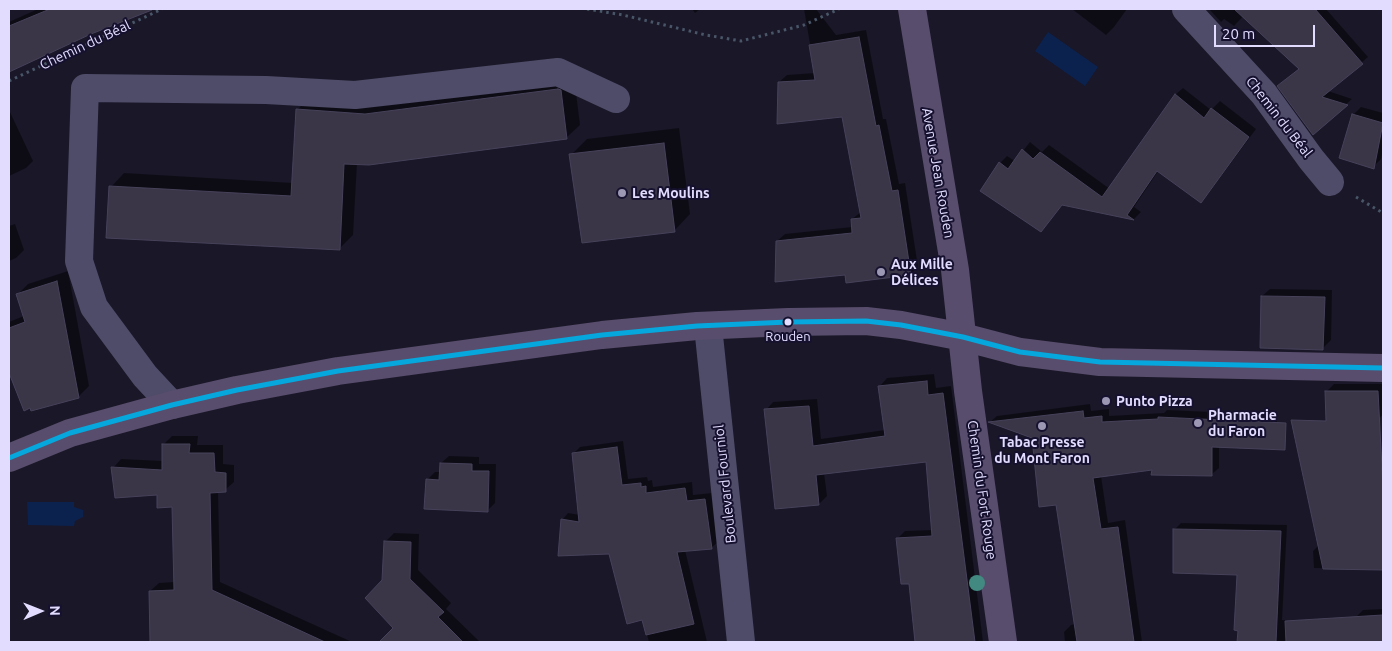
<!DOCTYPE html>
<html>
<head>
<meta charset="utf-8">
<style>
  body { margin:0 }
  #map { position:relative; width:1392px; height:651px; overflow:hidden; background:#1a1728; font-family:Ubuntu,sans-serif }
  canvas { display:block }
  .frame { position:absolute; inset:0; border:10px solid #e2ddff; pointer-events:none }
  .north { position:absolute; left:15px; top:586px; width:50px; height:50px; -webkit-text-stroke:4px #16112e; paint-order:stroke; rotate:89deg; font-size:14px; font-weight:700; line-height:20px; text-align:center; color:#e2ddff }
  .north::after { content:''; display:block; margin:auto; width:18px; height:22px; background:#e2ddff; clip-path:polygon(50% 0,100% 100%,50% 72%,0 100%) }
  .scale { position:absolute; left:1214px; top:25px; width:101px; height:22px; box-sizing:border-box; border:2px solid #e2ddff; border-top:0; padding-left:6px; font-size:15px; line-height:18px; white-space:nowrap; color:#e2ddff; -webkit-text-stroke:4px #16112e; paint-order:stroke }
</style>
</head>
<body>
<div id="map">
<canvas width="1392" height="651"></canvas>
<div class="frame"></div>
<div class="north">N</div>
<div class="scale">20 m</div>
</div>
<script>
const context = document.querySelector('canvas').getContext('2d');
context.lineJoin = 'round';
function fill(path, color) { context.fillStyle = color; context.fill(path, 'evenodd'); }
const toPath = rows => new Path2D(rows.map(r => 'M' + r).join(''));
function stroke(path, color, width, dash) { context.strokeStyle = color; context.lineWidth = width; context.lineCap = dash ? 'butt' : 'round'; context.setLineDash(dash || []); context.stroke(path); }
function drawText(font, color, halo, rows, align = 'center') {
  context.font = font + ' Ubuntu,sans-serif'; context.lineWidth = 4; context.setLineDash([]); context.textBaseline = 'middle'; context.strokeStyle = halo; context.fillStyle = color; for (const [text, x, y, turn = 0] of rows) {
    context.save(); context.translate(x, y); context.rotate((+turn || 0) * Math.PI / 180); context.textAlign = isNaN(turn) ? turn : align; if (halo) context.strokeText(text, 0, 0); context.fillText(text, 0, 0); context.restore();
  }
}
fill(toPath([
  [1048,32,1098,67,1085,86,1035,51],
  [27,502,74,502,74,507,83,510,83,517,75,521,74,526,28,525]
]), '#0c224e');
fill(toPath([
  [38,9,148,9,9,71,9,22],
  [692,9,700,9,695,13],
  [804,9,816,9,836,35,866,30,883,119,886,119,899,184,905,183,918,267,911,274,847,282,846,274,777,241,785,234,852,227,852,219,861,212,844,116,779,82,787,75,815,73],
  [1072,9,1127,9,1114,27,1106,35],
  [1209,9,1250,9,1234,26,1224,19,1221,22],
  [1270,9,1326,9,1368,57,1328,91,1352,99,1313,133,1279,86,1300,69,1269,40],
  [574,77,580,125,566,138,357,163,353,235,339,249,111,187,124,173,293,183,297,110,311,96],
  [1183,88,1211,110,1220,101,1256,129,1208,194,1201,201,1159,170,1134,207,1141,212,1134,219,1063,204,1041,231,1000,163,1007,156,1015,161,1030,142,1042,152,1049,145,1110,189,1175,95],
  [1361,107,1383,113,1383,150,1381,159,1373,167,1353,115],
  [9,110,33,161,26,168,9,176],
  [679,128,690,214,674,231,571,155,587,139],
  [15,224,24,250,16,258,9,261,9,226],
  [68,271,89,386,78,397,24,409,9,370,9,322,24,316,17,295,28,284],
  [1270,289,1332,290,1331,340,1323,348,1262,296],
  [934,374,936,388,951,386,983,642,917,642,910,582,897,539,905,531,933,530,927,460,824,473,827,496,819,504,766,410,773,402,817,399,821,439,885,430,880,386,887,378],
  [1334,384,1383,384,1383,414,1379,419,1327,391],
  [1090,404,1091,411,1109,409,1109,416,1164,413,1167,410,1277,415,1277,441,1219,446,1219,468,1211,475,1153,468,1101,476,1108,523,1125,520,1142,642,1065,642,1064,632,1071,625,1075,624,1057,504,1033,437,990,422,997,416],
  [172,436,198,436,197,445,223,445,223,464,234,465,234,482,225,490,218,491,220,582,352,642,236,642,230,639,231,642,152,642,150,591,159,583,175,582,173,506,158,494,113,468,121,459,163,461,163,445],
  [623,441,628,479,647,477,648,481,652,480,653,487,692,482,693,495,712,493,718,542,711,548,685,550,707,642,649,642,643,619,610,553,562,520,568,513,580,515,573,454,580,447],
  [1311,455,1383,456,1383,569,1314,568,1313,551,1319,545],
  [449,456,479,457,479,464,496,464,495,503,487,511,427,480,435,472,441,472,441,463],
  [1181,523,1287,525,1282,620,1329,626,1327,642,1238,642,1238,574,1174,530],
  [394,533,419,534,418,570,451,603,446,609,480,642,381,642,395,628,384,581,385,542],
  [1383,609,1383,642,1358,642,1356,617,1363,610]
]), '#0007');
const building = toPath([
  [50,9,152,9,152,10,91,34,9,72,9,26,50,9],
  [1234,9,1315,9,1363,64,1322,97,1348,105,1313,135,1277,86,1299,69,1234,9],
  [859,37,876,126,879,125,892,191,898,190,911,275,846,283,845,275,775,282,776,241,852,233,851,219,861,218,842,117,777,124,778,82,815,80,809,45,859,37],
  [558,89,561,90,567,139,369,165,344,164,340,250,106,238,109,186,291,196,296,109,365,114,558,89],
  [1175,94,1204,118,1211,108,1249,137,1201,203,1157,171,1127,215,1134,220,1062,205,1041,232,980,191,999,162,1008,169,1022,149,1033,159,1040,152,1102,197,1175,94],
  [1352,114,1383,123,1374,169,1339,158,1352,114],
  [664,143,675,232,582,243,569,154,664,143],
  [57,281,79,398,31,411,30,408,24,411,9,373,9,328,25,322,16,294,57,281],
  [1261,296,1325,297,1323,350,1260,348,1261,296],
  [927,381,928,395,943,393,975,642,915,642,909,584,901,584,896,538,932,536,926,462,816,475,819,505,775,509,764,409,809,406,813,446,885,436,878,386,927,381],
  [1325,391,1378,391,1383,488,1383,570,1323,569,1291,420,1326,421,1325,391],
  [1083,411,1084,418,1102,416,1102,422,1158,419,1158,417,1286,423,1285,450,1212,447,1212,476,1151,475,1152,470,1093,478,1101,529,1118,527,1134,642,1077,642,1056,505,1039,507,1032,438,988,422,1083,411],
  [162,444,190,444,189,453,214,453,215,472,226,473,226,492,210,493,212,590,325,642,150,642,149,591,174,590,172,507,157,508,157,495,115,498,111,467,162,470,162,444],
  [617,447,622,485,641,483,641,487,646,486,646,493,685,488,687,501,705,499,712,549,677,552,694,624,646,635,642,620,627,624,609,554,558,556,561,519,579,522,572,453,617,447],
  [440,463,472,464,472,471,489,471,488,512,424,509,426,479,439,480,440,463],
  [1173,529,1281,531,1276,642,1237,642,1238,631,1234,630,1237,575,1173,573,1173,529],
  [384,541,411,542,410,579,444,612,438,617,463,642,379,642,393,628,365,598,382,580,384,541],
  [1383,615,1383,642,1286,642,1285,621,1383,615]
]);
fill(building, '#3a3648');
stroke(building, '#47425a', 1);
stroke(toPath([
  [587,9,623,15,706,35,741,41,804,25,839,9],
  [9,81,162,9],
  [1356,197,1383,213]
]), '#485667', 3, [2.5, 4]);
stroke(toPath([
  [1186,9,1264,94,1311,159,1330,182],
  [708,326,741,642],
  [172,405,145,376,94,307,79,261,85,88,266,90,355,95,558,72,616,99]
]), '#4e4c68', 28);
stroke(toPath([
  [912,9,955,270,968,391,1003,642],
  [9,458,70,433,172,405,237,390,338,371,602,335,697,326,788,322,866,321,901,325,963,337,1020,352,1100,362,1383,368]
]), '#584d6c', 28);
stroke(toPath([
  [9,458,70,433,172,405,237,390,338,371,602,335,697,326,788,322,866,321,901,325,963,337,1020,352,1100,362,1383,368]
]), '#06a7dc', 5);
context.fillStyle = '#428981';
for (const [x, y] of [
  [977,583]
]) { context.beginPath(); context.arc(x, y, 8, 0, 2 * Math.PI); context.fill(); }
for (const [x, y, r, color] of [
  [622,193,5,"#9c98b4"],
  [881,272,5,"#9c98b4"],
  [788,322,4.5,"#e2ddff"],
  [1106,401,5,"#9c98b4"],
  [1198,423,5,"#9c98b4"],
  [1042,426,5,"#9c98b4"]
]) { const dot = new Path2D(); dot.arc(x, y, r, 0, 2 * Math.PI); context.fillStyle = color; context.fill(dot); stroke(dot, '#16112e', 2); }
drawText('13px', '#e2ddff', '#16112e', [
  ["Rouden",788,337]
]);
drawText('14px', '#e2ddff', '#16112e', [
  ["Chemin du Béal",85,45,-25],
  ["Chemin du Béal",1279,117,52],
  ["Avenue Jean Rouden",938,173,80],
  ["Boulevard Fourniol",725,484,-96],
  ["Chemin du Fort Rouge",982,490,82]
]);
drawText('bold 14px', '#e2ddff', '#16112e', [
  ["Les Moulins",632,193],
  ["Aux Mille",891,264],
  ["Délices",891,280],
  ["Punto Pizza",1116,401],
  ["Pharmacie",1208,415],
  ["du Faron",1208,431],
  ["Tabac Presse",1042,442,"center"],
  ["du Mont Faron",1042,458,"center"]
], 'left');
</script>
</body>
</html>
